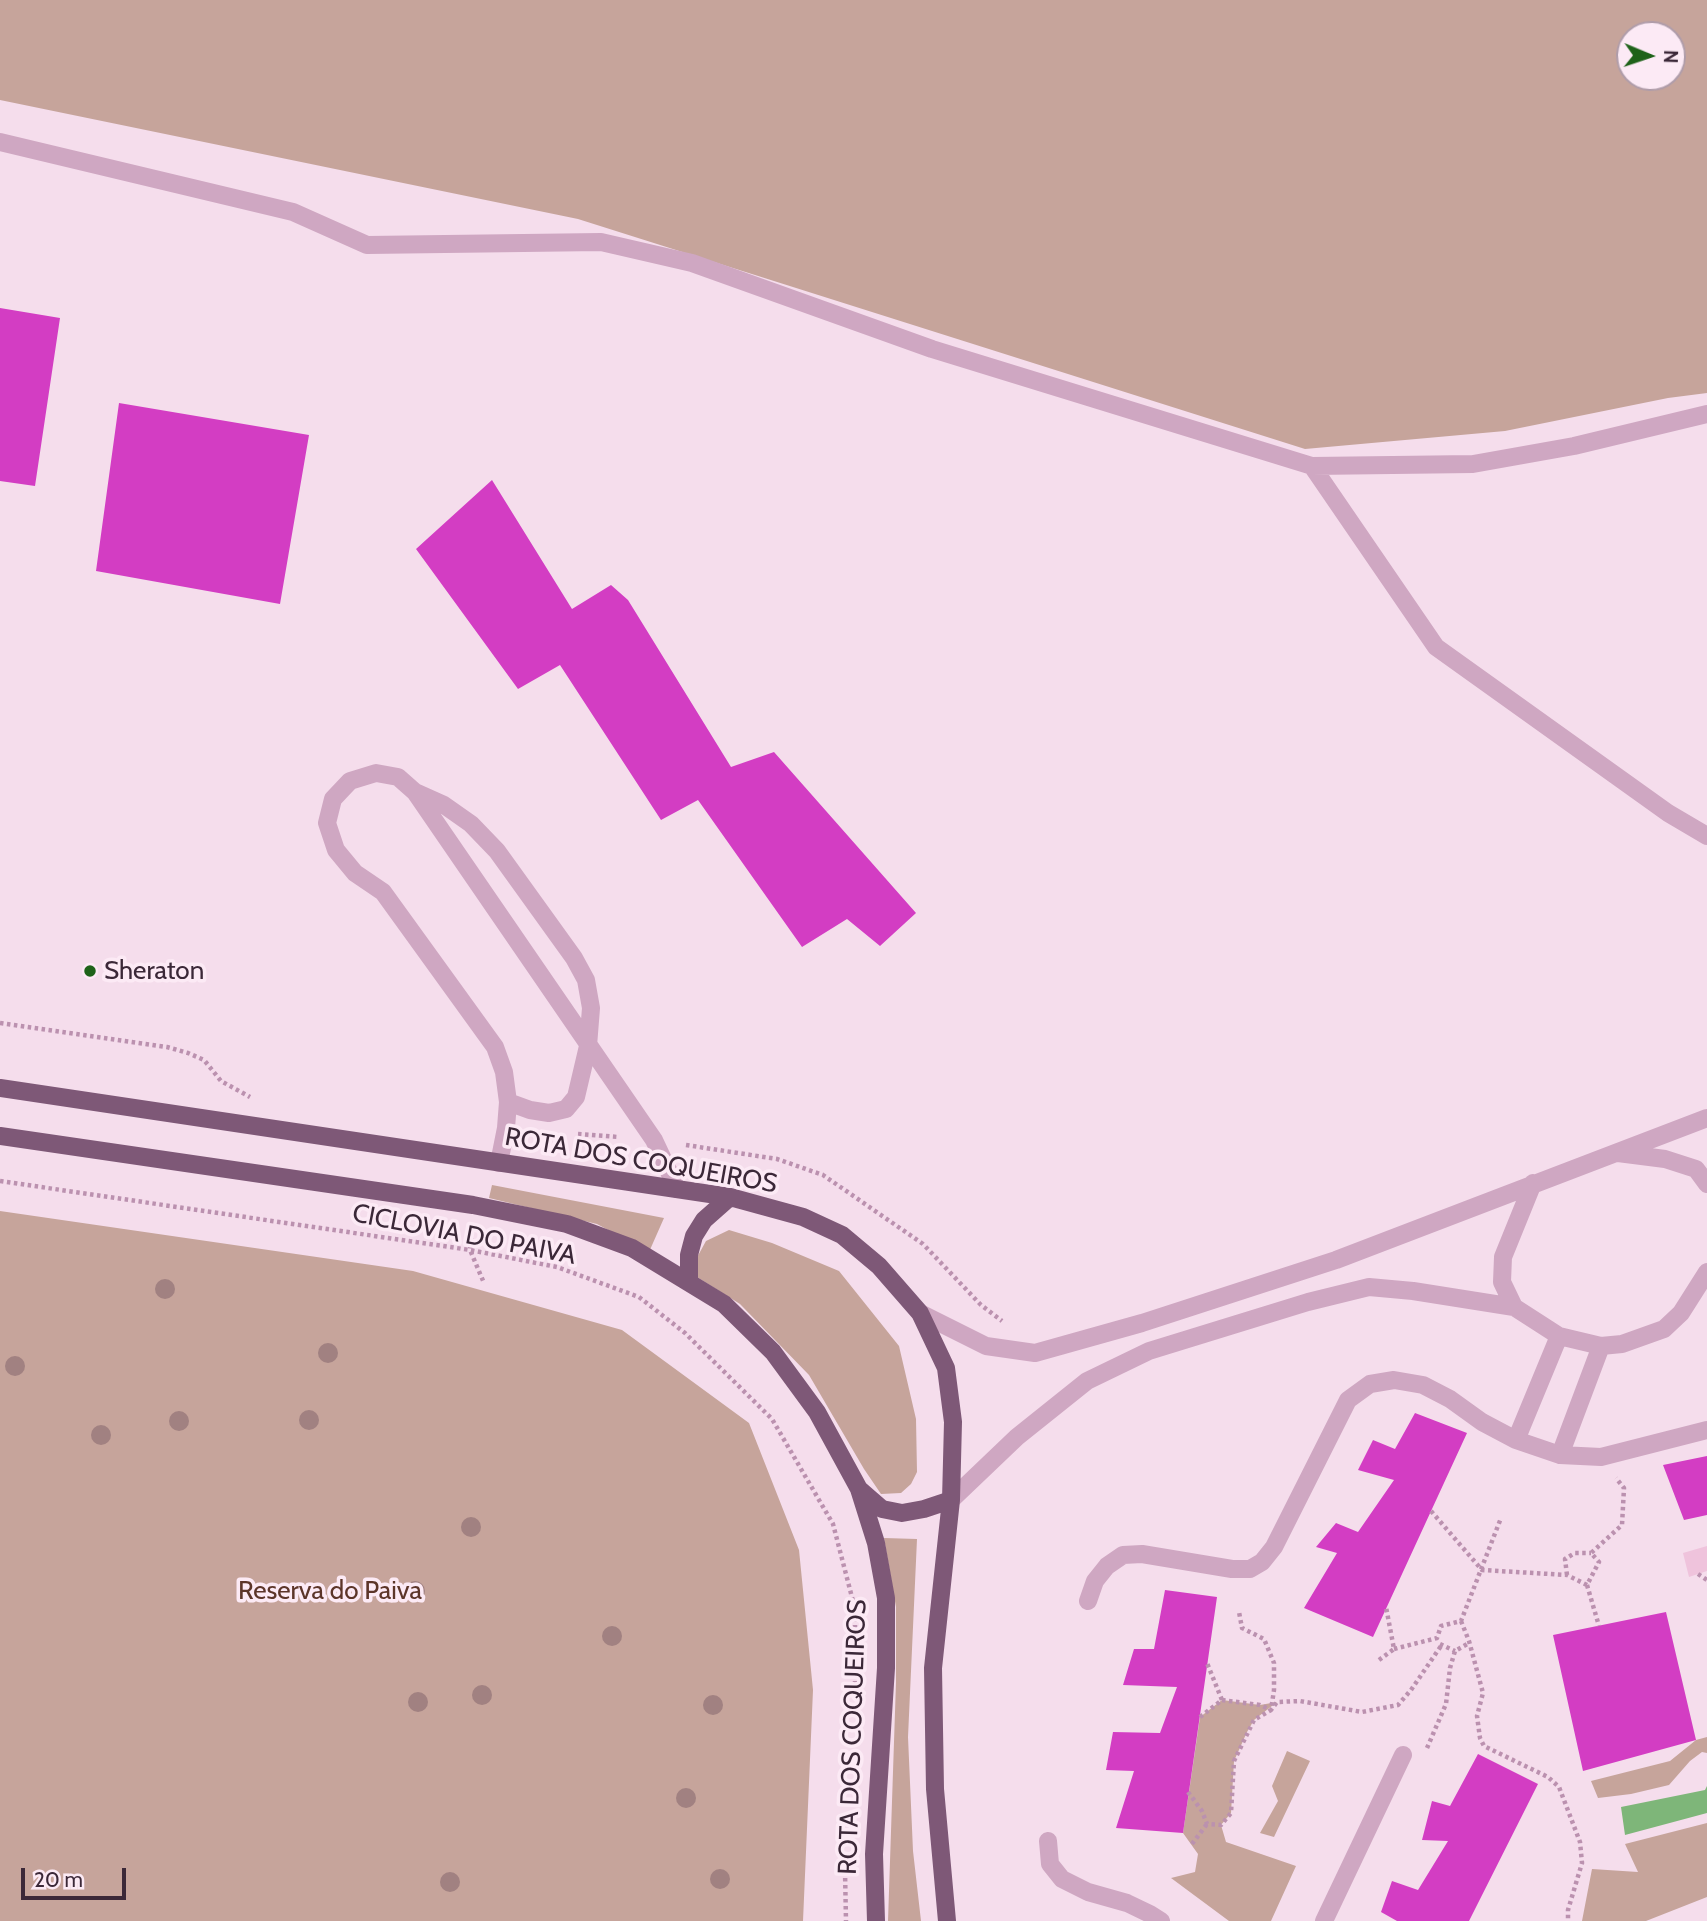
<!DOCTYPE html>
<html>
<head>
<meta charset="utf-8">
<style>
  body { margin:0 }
  #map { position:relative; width:1707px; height:1921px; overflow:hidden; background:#f5ddec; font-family:Cabin,sans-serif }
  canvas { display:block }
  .north { position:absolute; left:1616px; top:21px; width:70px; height:70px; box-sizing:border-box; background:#fceaf5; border:2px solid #af9ca9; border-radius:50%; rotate:92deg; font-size:19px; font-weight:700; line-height:28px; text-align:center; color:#3b2838 }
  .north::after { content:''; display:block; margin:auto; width:24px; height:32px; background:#1e6219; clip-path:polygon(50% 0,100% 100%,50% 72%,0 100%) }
  .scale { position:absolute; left:21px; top:1868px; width:105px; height:32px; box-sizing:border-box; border:4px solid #3b2838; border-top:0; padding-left:9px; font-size:21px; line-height:24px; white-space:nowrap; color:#3b2838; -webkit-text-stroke:5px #fceaf5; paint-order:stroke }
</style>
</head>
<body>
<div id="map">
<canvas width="1707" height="1921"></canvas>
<div class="north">N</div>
<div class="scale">20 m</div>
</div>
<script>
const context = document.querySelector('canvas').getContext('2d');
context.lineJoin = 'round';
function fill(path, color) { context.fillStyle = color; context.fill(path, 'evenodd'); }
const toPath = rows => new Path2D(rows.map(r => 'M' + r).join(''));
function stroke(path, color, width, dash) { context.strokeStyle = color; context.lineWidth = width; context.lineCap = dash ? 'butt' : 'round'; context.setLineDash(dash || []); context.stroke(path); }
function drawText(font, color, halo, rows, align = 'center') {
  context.font = font + ' Cabin,sans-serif'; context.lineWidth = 7; context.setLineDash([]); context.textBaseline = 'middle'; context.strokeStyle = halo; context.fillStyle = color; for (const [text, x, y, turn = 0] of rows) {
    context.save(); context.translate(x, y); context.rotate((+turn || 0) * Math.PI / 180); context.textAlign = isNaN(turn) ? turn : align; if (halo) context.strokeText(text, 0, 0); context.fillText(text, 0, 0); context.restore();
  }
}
fill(toPath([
  [0,0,1707,0,1707,393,1668,398,1505,431,1305,449,578,219,0,100],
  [1630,35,1672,35,1672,77,1630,77],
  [492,1185,664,1218,649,1252,597,1224,489,1198],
  [0,1211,413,1271,622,1330,749,1423,799,1550,813,1690,803,1921,0,1921],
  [729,1230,772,1243,839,1271,899,1346,916,1419,917,1472,911,1484,901,1493,881,1494,864,1469,809,1375,740,1304,689,1272,706,1241],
  [884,1538,917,1539,908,1737,913,1851,921,1921,888,1921,896,1682,896,1607],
  [1222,1700,1260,1705,1277,1702,1254,1720,1247,1732,1234,1761,1231,1813,1221,1825,1226,1842,1296,1866,1271,1921,1229,1921,1171,1878,1195,1872,1198,1854,1183,1833,1200,1717],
  [1707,1737,1707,1753,1702,1752,1690,1761,1669,1785,1631,1794,1598,1798,1591,1781,1670,1761,1696,1740],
  [1287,1751,1310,1761,1274,1837,1260,1833,1278,1801,1272,1786],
  [1707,1823,1707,1897,1646,1921,1582,1921,1592,1869,1638,1872,1625,1844]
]), '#c6a49b');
fill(toPath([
  [1707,1546,1707,1571,1689,1577,1683,1553]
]), '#efc3dc');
fill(toPath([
  [1707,1786,1707,1813,1625,1835,1621,1807,1705,1790]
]), '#7eb679');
fill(toPath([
  [0,308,60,318,35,486,0,481],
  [119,403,309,435,280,604,96,571],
  [492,480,572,609,611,585,628,600,731,767,774,752,916,913,880,946,847,919,802,947,698,800,661,820,560,665,518,689,416,549],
  [1415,1413,1467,1433,1373,1637,1304,1608,1337,1553,1316,1547,1336,1523,1358,1532,1394,1480,1358,1470,1373,1440,1395,1449],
  [1707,1456,1707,1515,1684,1520,1663,1465],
  [1165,1590,1217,1597,1183,1833,1116,1828,1134,1771,1106,1770,1113,1732,1160,1733,1177,1687,1123,1685,1134,1649,1154,1649],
  [1666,1612,1696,1740,1583,1771,1553,1635],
  [1478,1754,1538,1784,1469,1921,1397,1921,1381,1912,1392,1881,1418,1890,1448,1841,1422,1840,1432,1801,1450,1806]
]), '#d33dc3');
stroke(toPath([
  [0,1023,167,1047,188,1053,204,1060,221,1081,250,1097],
  [578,1134,618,1137],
  [686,1145,777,1159,823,1175,923,1244,981,1305,1002,1321],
  [0,1181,470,1250,557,1267,639,1297,685,1333,772,1419,833,1524,855,1609,855,1691],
  [472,1231,470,1250,484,1283],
  [1431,1511,1482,1570,1567,1575,1587,1585,1599,1562,1591,1553,1622,1525,1624,1488,1616,1478],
  [1698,1574,1707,1580],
  [1567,1575,1565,1559,1575,1553,1591,1553],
  [1587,1585,1599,1626],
  [1461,1621,1469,1641,1483,1693,1477,1716,1480,1738,1484,1746,1548,1777,1559,1787,1580,1842,1582,1863,1568,1910,1568,1921],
  [1440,1644,1455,1651],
  [1394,1649,1437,1638,1441,1626,1461,1621,1501,1518],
  [1379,1660,1394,1649,1386,1607],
  [1222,1700,1260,1705,1271,1710,1277,1702,1300,1701,1362,1712,1398,1705,1411,1690,1441,1646],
  [1200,1717,1222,1700,1207,1663],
  [1427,1748,1446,1704,1450,1668,1455,1651,1469,1643],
  [1188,1792,1202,1811,1207,1824,1221,1825,1231,1813,1234,1761,1254,1720,1271,1710,1274,1690,1274,1663,1264,1639,1242,1628,1239,1612],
  [1192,1844,1207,1824],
  [845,1871,846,1921]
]), '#bb91af', 4.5, [3.5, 3.5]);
stroke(toPath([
  [0,142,293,212,367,245,601,242,692,263,932,349,1312,466,1473,464,1574,446,1707,414],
  [1312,466,1436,647,1668,813,1707,836],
  [415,792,444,805,471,824,497,851,574,958,586,980,591,1008,588,1046,576,1097,566,1109,549,1113,530,1110,508,1102],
  [1618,1153,1665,1159,1696,1169,1707,1184],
  [499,1163,506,1128,508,1102,504,1072,495,1047,383,892,355,873,336,850,327,823,333,799,350,781,376,773,398,777,415,792,654,1140,677,1189],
  [1514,1307,1502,1282,1503,1257,1533,1183],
  [920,1313,986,1346,1035,1353,1142,1323,1336,1260,1707,1118],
  [1516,1440,1559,1336],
  [1560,1455,1601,1346],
  [951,1500,1017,1437,1087,1381,1149,1351,1308,1302,1369,1287,1413,1291,1514,1307,1559,1336,1601,1346,1622,1344,1664,1329,1681,1313,1707,1272],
  [1088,1601,1095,1581,1107,1566,1123,1555,1142,1554,1232,1569,1250,1569,1262,1562,1274,1547,1348,1400,1370,1384,1394,1380,1423,1385,1450,1399,1482,1422,1516,1440,1560,1455,1601,1457,1707,1430],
  [1048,1841,1050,1864,1062,1879,1088,1892,1127,1903,1150,1914,1161,1921],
  [1324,1921,1403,1755]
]), '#cfa7c2', 18);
stroke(toPath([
  [0,1088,730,1197,803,1217,842,1235,879,1266,920,1313,946,1368,953,1422,951,1500,933,1668,935,1789,947,1921],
  [0,1136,473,1205,567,1224,632,1248,724,1304,773,1352,817,1412,859,1489,876,1543,886,1598,886,1668,874,1854,876,1921],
  [689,1281,689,1255,694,1236,704,1220,730,1197],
  [859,1489,882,1509,902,1513,924,1509,951,1500]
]), '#7e5877', 18);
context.fillStyle = '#a18181';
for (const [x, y] of [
  [165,1289],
  [328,1353],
  [15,1366],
  [309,1420],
  [179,1421],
  [101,1435],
  [471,1527],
  [415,1591],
  [612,1636],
  [482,1695],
  [418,1702],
  [713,1705],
  [686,1798],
  [720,1879],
  [450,1882]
]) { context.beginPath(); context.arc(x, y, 10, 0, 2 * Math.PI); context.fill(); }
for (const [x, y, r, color] of [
  [90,971,7,"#1e6219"]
]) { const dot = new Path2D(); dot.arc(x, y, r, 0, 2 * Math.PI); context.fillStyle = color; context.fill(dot); stroke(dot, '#fceaf5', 2.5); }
drawText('26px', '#3b2838', '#fceaf5', [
  ["Sheraton",104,971]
], 'left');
drawText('26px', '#3b2838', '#fceaf5', [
  ["ROTA DOS COQUEIROS",641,1161,10],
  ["CICLOVIA DO PAIVA",464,1235,11],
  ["ROTA DOS COQUEIROS",853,1737,-88]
]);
drawText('26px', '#5c3529', '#fceaf5', [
  ["Reserva do Paiva",330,1591]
]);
</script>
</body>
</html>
